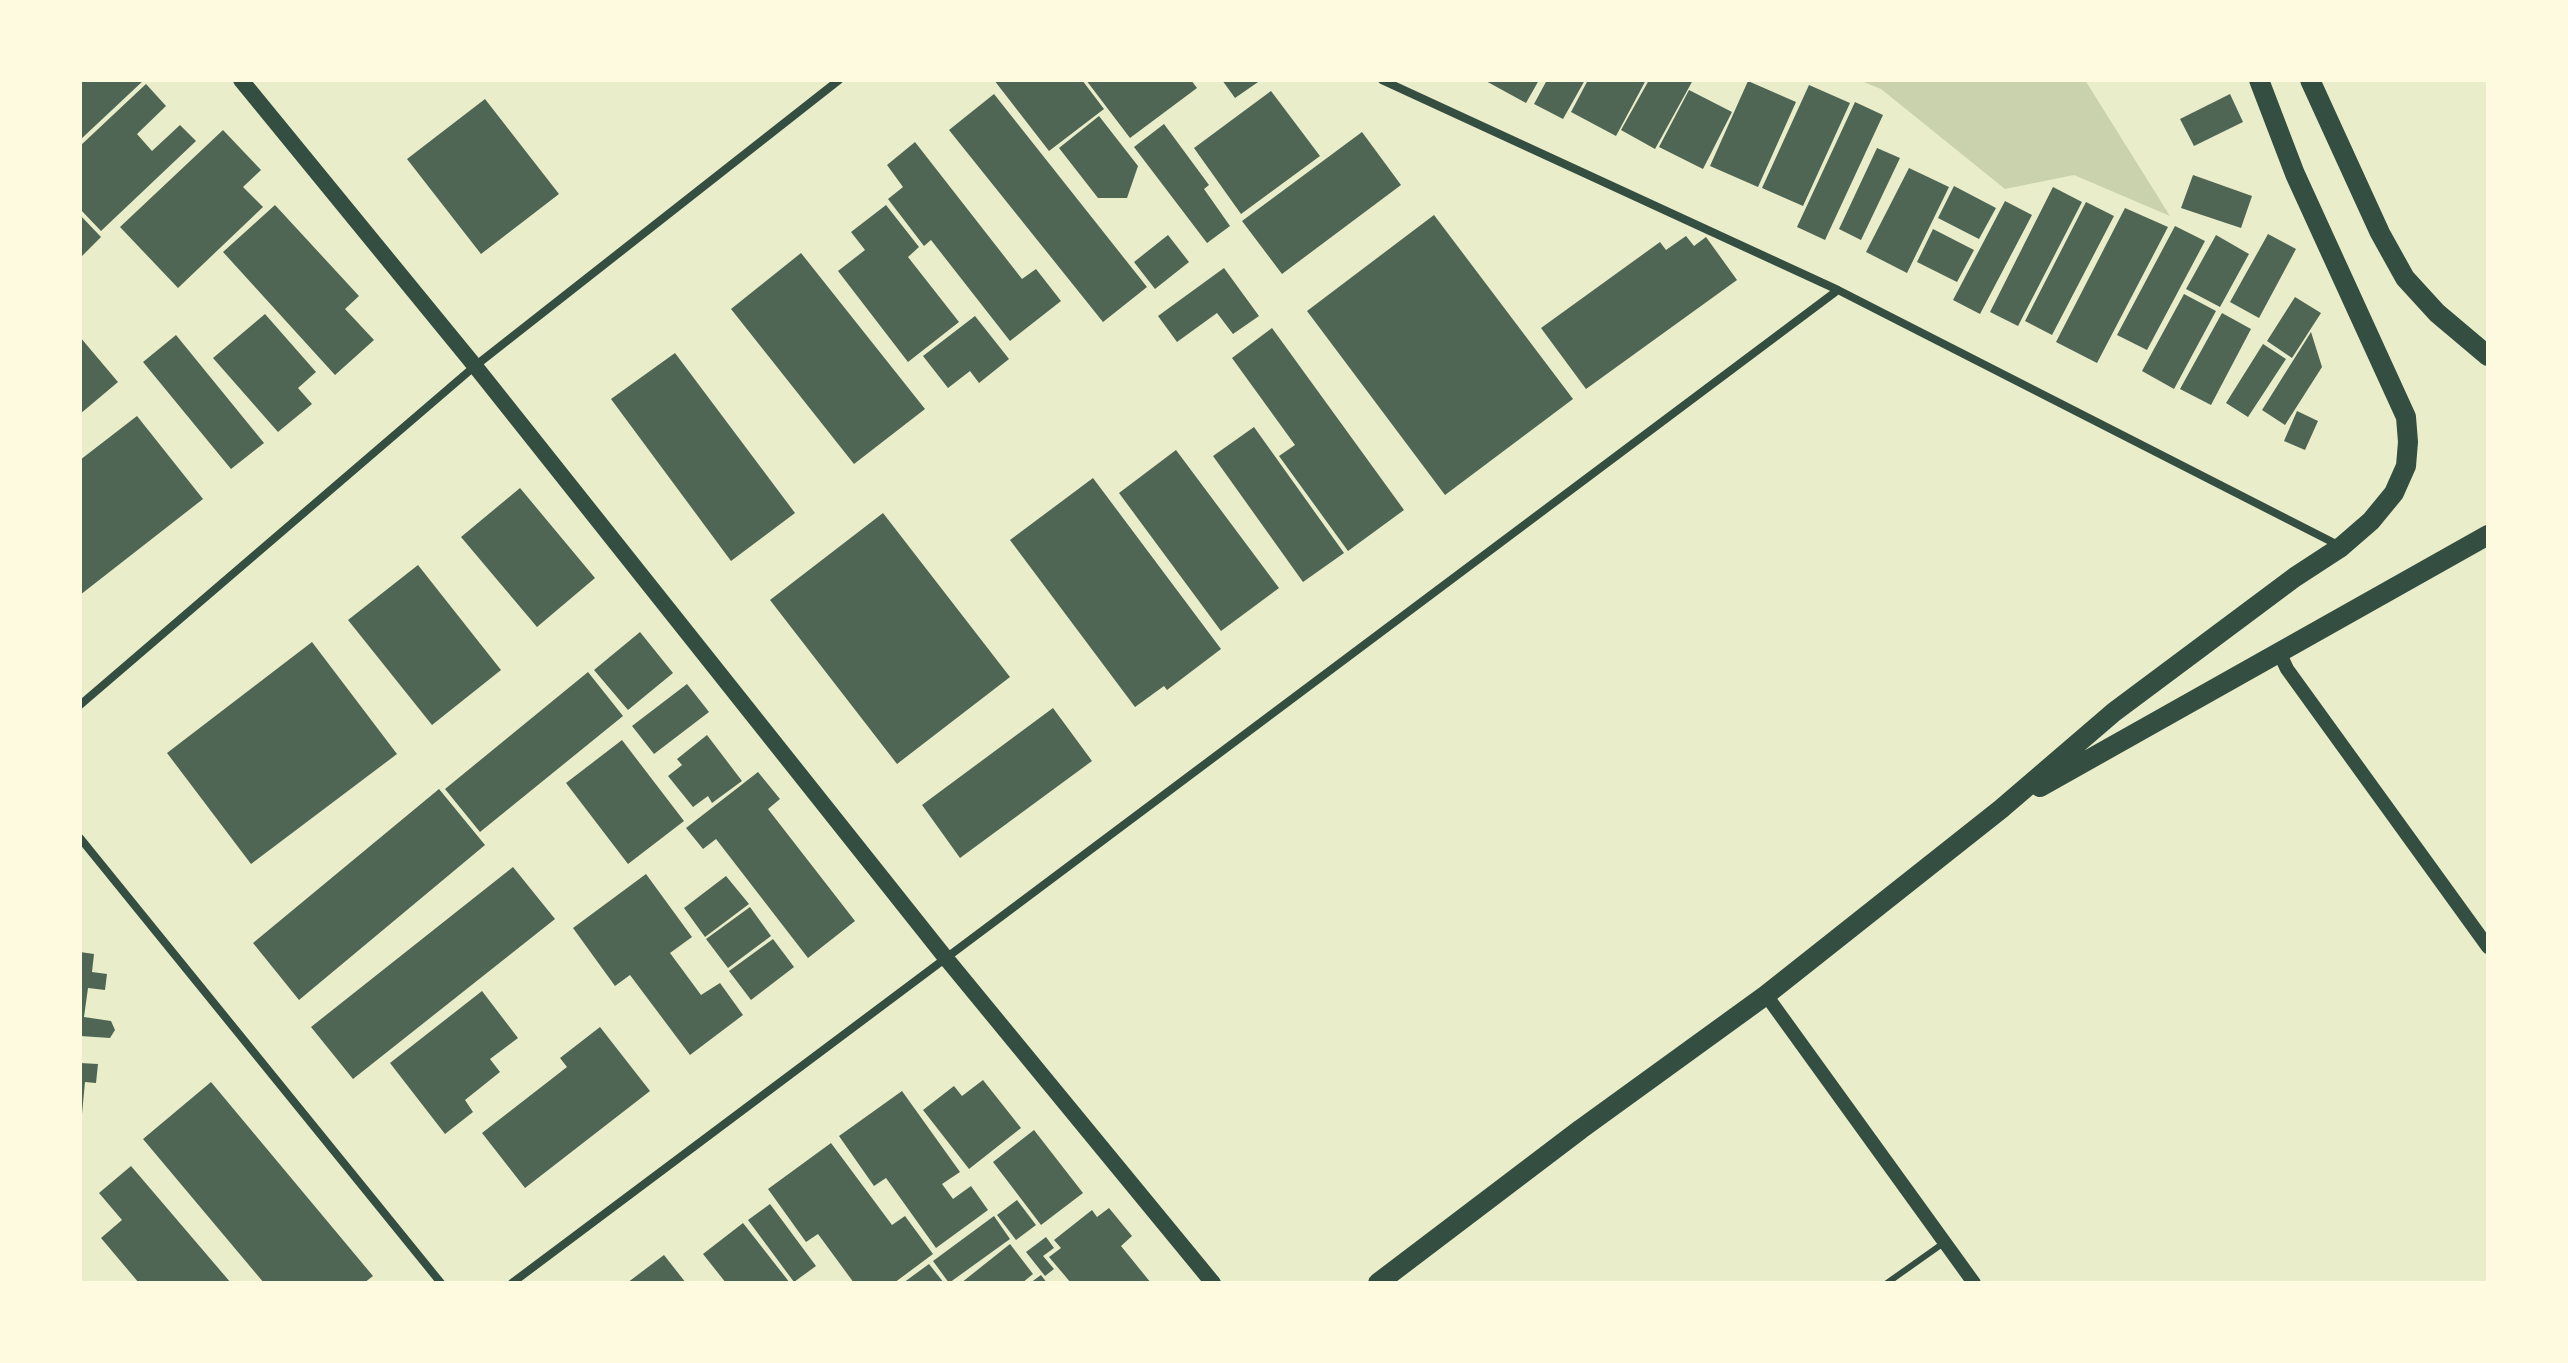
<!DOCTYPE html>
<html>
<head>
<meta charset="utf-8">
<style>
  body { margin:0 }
  #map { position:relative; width:2568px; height:1363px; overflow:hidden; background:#e9edc9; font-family:Figtree,sans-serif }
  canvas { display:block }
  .frame { position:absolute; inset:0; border:82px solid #fefae0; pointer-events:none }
</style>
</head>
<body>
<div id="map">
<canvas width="2568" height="1363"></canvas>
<div class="frame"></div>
</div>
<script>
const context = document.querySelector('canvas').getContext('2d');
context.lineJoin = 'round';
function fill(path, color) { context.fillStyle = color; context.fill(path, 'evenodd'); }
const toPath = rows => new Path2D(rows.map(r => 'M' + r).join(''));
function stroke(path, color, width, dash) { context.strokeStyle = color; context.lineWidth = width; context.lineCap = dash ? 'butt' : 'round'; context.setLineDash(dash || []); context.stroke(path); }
fill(toPath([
  [1859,80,2085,80,2170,216,2074,175,2005,189,1881,89]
]), '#cad2ad');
fill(toPath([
  [80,80,144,80,80,140],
  [994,80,1082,80,1104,109,1049,151],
  [1086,80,1191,80,1197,88,1130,138],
  [1222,80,1261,80,1235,98],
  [1484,80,1539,80,1526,103],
  [1547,80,1585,80,1563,119,1534,104],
  [1588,80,1646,80,1616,136,1571,112],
  [1649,80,1693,80,1655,149,1621,130],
  [1748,81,1796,102,1758,187,1710,166],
  [146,84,166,106,137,134,152,151,180,125,196,141,101,231,80,209,80,146],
  [1809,85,1850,103,1803,206,1762,188],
  [1689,90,1732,112,1703,169,1659,147],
  [1271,91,1320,156,1241,214,1194,148],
  [994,94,1147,287,1103,322,949,130],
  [2230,94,2243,122,2194,146,2180,119],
  [485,99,559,194,481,254,407,159],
  [1855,102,1883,115,1825,240,1797,227],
  [1099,116,1138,166,1127,198,1098,198,1059,148],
  [1164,124,1209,185,1204,189,1230,226,1207,243,1134,147],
  [223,130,261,170,243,187,263,207,178,288,120,227],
  [1362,132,1401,185,1282,274,1242,221],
  [915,142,1022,279,1036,269,1061,301,1010,341,931,240,924,246,888,199,903,187,887,165],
  [1877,148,1900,158,1861,240,1839,229],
  [1909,168,1949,187,1907,273,1866,252],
  [2193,175,2252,196,2241,228,2181,208],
  [1954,186,1996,208,1979,239,1938,218],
  [2053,187,2082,202,2018,326,1990,312],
  [2005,201,2032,215,1980,314,1953,300],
  [2086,202,2114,216,2052,335,2025,321],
  [275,205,359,296,345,309,374,340,335,375,223,252],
  [886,205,919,247,908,257,959,322,908,362,838,271,865,250,851,232],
  [2125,208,2168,227,2097,363,2056,342],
  [80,215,101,237,80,258],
  [1434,215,1573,399,1445,495,1307,311],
  [2175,226,2205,241,2147,350,2117,335],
  [1933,229,1974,250,1957,282,1917,262],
  [2268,234,2296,249,2259,318,2230,302],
  [1168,235,1189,262,1155,289,1134,262],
  [2216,235,2249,254,2220,307,2186,289],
  [1686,236,1694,246,1706,237,1737,280,1586,389,1541,328,1660,242,1666,250],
  [801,253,925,409,854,464,731,309],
  [1224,268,1259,316,1233,334,1217,313,1177,342,1158,316],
  [2184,294,2216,311,2174,389,2142,371],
  [2295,297,2321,313,2292,358,2267,341],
  [2222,313,2251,329,2211,405,2180,389],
  [265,314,316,372,298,388,312,404,278,432,213,358],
  [975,316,1009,359,979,383,970,371,948,388,923,356],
  [1272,328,1404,510,1348,551,1279,456,1295,445,1232,358],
  [2311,332,2322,367,2285,425,2262,410],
  [176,335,264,443,231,469,143,362],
  [80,337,118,382,80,414],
  [2263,344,2286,359,2248,417,2226,403],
  [675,353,795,513,731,561,611,399],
  [2297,411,2318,421,2305,450,2284,441],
  [137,416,203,499,80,595,80,460],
  [1254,427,1344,553,1303,582,1213,456],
  [1176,450,1279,588,1221,631,1119,493],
  [1093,478,1221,649,1167,690,1164,686,1135,707,1010,540],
  [520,488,595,578,537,627,461,537],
  [883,513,1010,677,897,764,770,600],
  [418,565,501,670,432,725,348,620],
  [640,632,673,673,628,710,594,670],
  [312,642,397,754,251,864,167,753],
  [588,672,623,716,480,832,445,789],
  [687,684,709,712,654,754,632,726],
  [1053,708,1092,761,960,858,922,805],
  [707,735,742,781,712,803,708,796,693,807,668,776,682,765,677,759],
  [622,740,684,821,628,864,566,783],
  [758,772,780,799,768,809,855,921,808,958,716,839,703,849,686,828],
  [439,789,485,845,299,1000,253,943],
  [513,867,555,919,353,1079,311,1027],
  [646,874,692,937,670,953,701,995,720,983,743,1015,690,1055,630,975,615,986,573,928],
  [726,876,749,904,705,937,684,908],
  [750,907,771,936,728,968,706,939],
  [773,939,794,967,751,1000,729,971],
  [80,952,94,954,92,972,107,974,105,990,88,988,84,1017,111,1021,115,1030,110,1038,80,1036],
  [482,991,518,1038,490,1059,500,1072,465,1100,473,1112,445,1134,390,1063],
  [600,1027,650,1091,525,1188,482,1133,567,1067,560,1058],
  [80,1063,98,1064,96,1083,85,1082,82,1114,80,1114],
  [983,1080,1021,1128,969,1169,923,1110,954,1086,962,1096],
  [211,1082,373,1276,364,1283,264,1283,143,1139],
  [902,1091,960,1172,942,1184,953,1199,971,1186,988,1210,936,1248,886,1178,874,1186,839,1136],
  [1034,1130,1083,1193,1041,1225,993,1162],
  [831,1143,892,1225,905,1216,933,1254,894,1283,854,1283,818,1234,806,1242,768,1189],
  [131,1166,231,1283,139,1283,101,1238,122,1220,99,1193],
  [1017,1200,1036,1225,1016,1240,997,1215],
  [770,1204,816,1266,794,1282,748,1220],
  [1109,1208,1132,1236,1121,1246,1151,1283,1071,1283,1049,1257,1061,1248,1054,1240,1092,1210,1097,1217],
  [994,1216,1010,1239,949,1283,933,1261],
  [743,1223,790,1283,726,1283,703,1254],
  [1046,1237,1054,1248,1043,1256,1054,1269,1045,1276,1026,1252],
  [1010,1244,1033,1274,1022,1283,961,1283],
  [664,1255,686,1283,627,1283],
  [929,1264,944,1283,903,1283],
  [1041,1275,1047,1283,1030,1283]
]), '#4f6655');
stroke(toPath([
  [1887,1283,1945,1242]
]), '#344e41', 6);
stroke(toPath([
  [1382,80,1838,290,2340,546],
  [80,705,475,366,839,80],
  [80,838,441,1283],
  [512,1283,1838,290]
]), '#344e41', 8);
stroke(toPath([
  [2279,652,2287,669,2488,947],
  [1766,995,1974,1283]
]), '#344e41', 14);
stroke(toPath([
  [241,80,475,366,945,957,1213,1283]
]), '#344e41', 16);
stroke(toPath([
  [2310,80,2380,233,2405,278,2437,313,2488,356],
  [2040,787,2488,535],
  [1378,1283,1581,1129,1766,995,2001,809,2114,712,2295,577,2341,547,2371,521,2394,493,2406,466,2408,442,2406,417,2295,174,2259,80]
]), '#344e41', 20);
</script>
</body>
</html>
